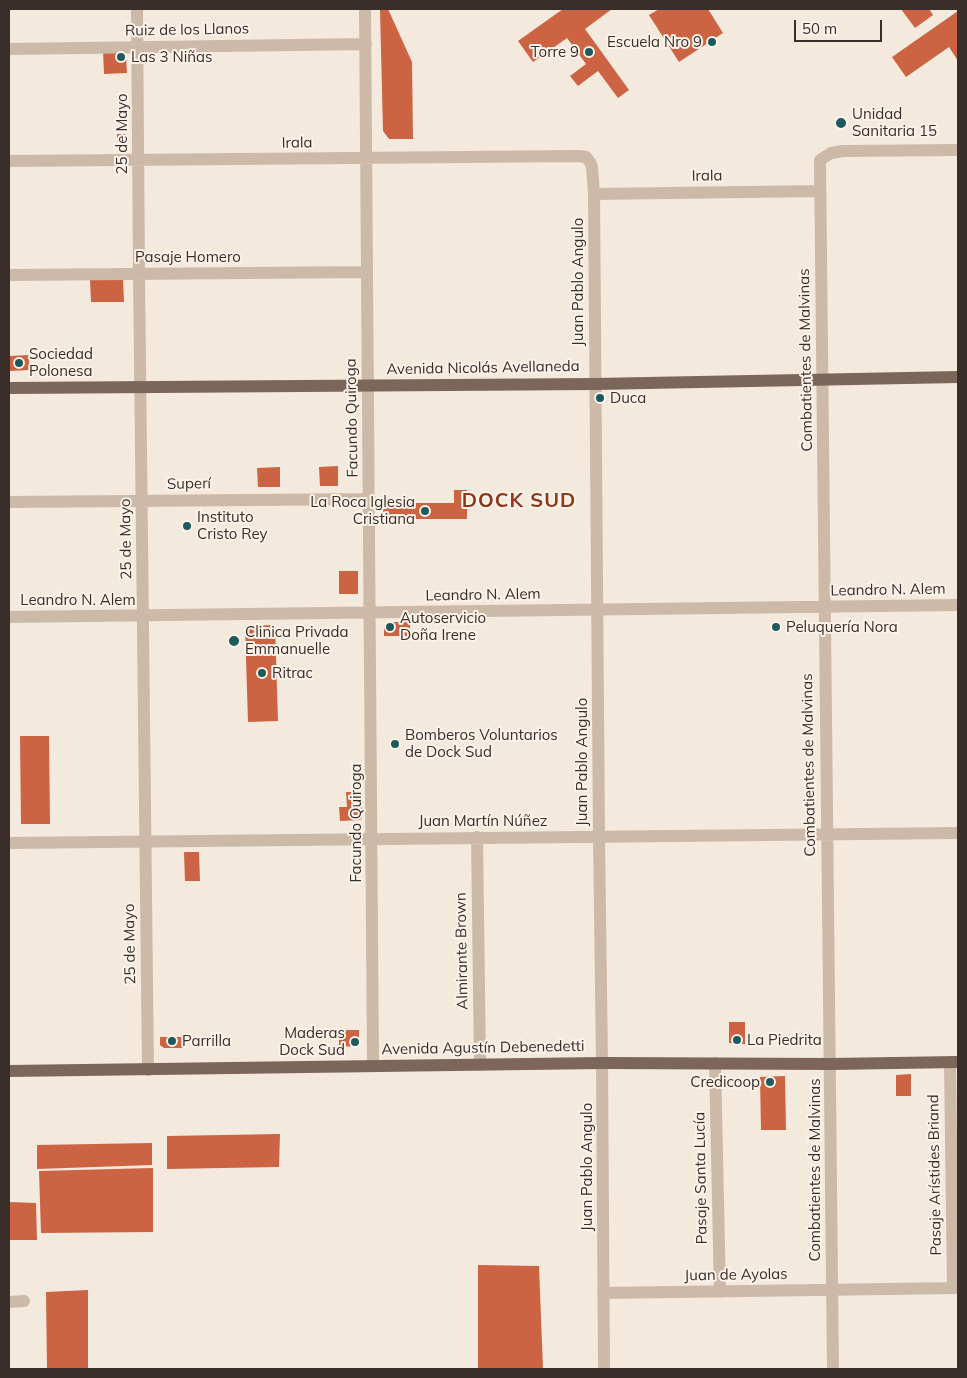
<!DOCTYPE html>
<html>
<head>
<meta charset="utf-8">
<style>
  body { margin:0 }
  #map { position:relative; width:967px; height:1378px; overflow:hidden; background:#f4e9dd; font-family:Mulish,sans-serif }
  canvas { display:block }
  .frame { position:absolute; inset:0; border:10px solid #392e29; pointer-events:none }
  .scale { position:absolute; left:794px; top:20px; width:88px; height:22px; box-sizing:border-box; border:2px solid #392e29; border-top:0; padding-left:6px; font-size:15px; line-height:18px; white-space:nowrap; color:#392e29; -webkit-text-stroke:4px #fbf3ea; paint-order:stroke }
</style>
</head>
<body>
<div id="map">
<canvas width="967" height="1378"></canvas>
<div class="frame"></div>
<div class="scale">50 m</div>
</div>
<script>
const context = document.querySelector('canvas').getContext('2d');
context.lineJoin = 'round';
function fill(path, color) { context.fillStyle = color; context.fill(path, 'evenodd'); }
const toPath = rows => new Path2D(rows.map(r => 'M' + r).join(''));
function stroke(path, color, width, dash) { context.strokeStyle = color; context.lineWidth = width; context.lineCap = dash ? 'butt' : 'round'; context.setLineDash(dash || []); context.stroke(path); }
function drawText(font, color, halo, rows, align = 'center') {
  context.font = font + ' Mulish,sans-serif'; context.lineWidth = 4; context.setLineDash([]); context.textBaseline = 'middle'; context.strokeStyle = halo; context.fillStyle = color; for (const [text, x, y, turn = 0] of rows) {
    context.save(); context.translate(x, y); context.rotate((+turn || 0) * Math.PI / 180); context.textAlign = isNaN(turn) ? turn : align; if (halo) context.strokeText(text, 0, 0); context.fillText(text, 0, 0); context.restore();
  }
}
fill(toPath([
  [380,9,388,9,412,62,413,139,389,139,383,131],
  [563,9,612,9,585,29,629,90,618,98,598,71,578,86,570,76,586,64,567,38,533,62,518,41],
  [659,9,708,9,723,33,679,62,649,15],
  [901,9,929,9,933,15,915,28],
  [958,11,958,61,949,47,906,77,892,57],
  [117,50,126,57,127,73,104,74,103,51],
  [117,134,126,134,126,140,124,142,117,142],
  [90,279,123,279,124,302,91,302],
  [29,355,29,370,9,371,9,356],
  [338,466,338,486,320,486,319,467],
  [280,467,280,487,258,487,257,468],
  [454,490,467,490,467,519,383,519,383,503,454,503],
  [339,571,358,571,358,594,339,594],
  [390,622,410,622,410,636,384,636,384,627],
  [275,625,278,721,248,722,245,626],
  [20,736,49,736,50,824,21,824],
  [346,792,361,792,362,818,360,820,340,821,339,807,347,807],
  [184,852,199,852,200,881,185,881],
  [729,1022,745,1022,745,1044,729,1043],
  [339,1030,359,1030,359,1043,354,1046,339,1047],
  [160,1037,184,1037,184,1048,164,1048,160,1045],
  [911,1074,911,1096,896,1096,896,1075],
  [785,1076,786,1130,761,1130,760,1077],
  [280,1134,279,1167,167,1169,167,1136],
  [152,1143,152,1165,37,1169,37,1145],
  [153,1168,153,1232,41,1233,39,1171],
  [9,1202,36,1203,37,1240,9,1240],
  [478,1265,539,1266,543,1369,478,1369],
  [88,1290,88,1369,47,1369,46,1292]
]), '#cc6343');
stroke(toPath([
  [137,9,139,274,148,1070],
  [365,9,373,1066],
  [9,49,366,44],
  [9,161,578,156,586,157,590,162,592,167,594,194,599,836,602,1063,604,1369],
  [594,194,820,191],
  [9,275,367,272],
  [9,502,370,499],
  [9,617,958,605],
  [477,837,480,1065],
  [9,843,958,833],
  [950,1062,953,1288],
  [715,1063,720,1292],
  [603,1293,958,1288],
  [9,1302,24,1301],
  [833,1369,820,160,831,153,843,151,958,150]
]), '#cdb9a8', 12);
stroke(toPath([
  [9,388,595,384,958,377],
  [9,1071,602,1063,831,1064,958,1062]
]), '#7c6559', 12);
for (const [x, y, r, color] of [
  [712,42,5,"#1c5a5e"],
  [589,52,5,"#1c5a5e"],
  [121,57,5,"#1c5a5e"],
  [841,123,6,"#1c5a5e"],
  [19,363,5,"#1c5a5e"],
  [600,398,5,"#1c5a5e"],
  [425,511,5,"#1c5a5e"],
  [187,526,5,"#1c5a5e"],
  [390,627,5,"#1c5a5e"],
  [776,627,5,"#1c5a5e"],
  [234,641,6,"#1c5a5e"],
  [262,673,5,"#1c5a5e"],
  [395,744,5,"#1c5a5e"],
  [737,1040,5,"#1c5a5e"],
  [172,1041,5,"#1c5a5e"],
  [355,1042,5,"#1c5a5e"],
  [770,1082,5,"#1c5a5e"]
]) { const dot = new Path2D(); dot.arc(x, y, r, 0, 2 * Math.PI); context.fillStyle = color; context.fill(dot); stroke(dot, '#fbf3ea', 2); }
drawText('15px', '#392e29', '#fbf3ea', [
  ["Ruiz de los Llanos",187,30,-1],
  ["25 de Mayo",122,134,-90],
  ["Irala",297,143,-1],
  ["Irala",707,176,-1],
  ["Pasaje Homero",188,257],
  ["Juan Pablo Angulo",578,282,-90],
  ["Combatientes de Malvinas",806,360,-91],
  ["Avenida Nicolás Avellaneda",483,368,-1],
  ["Facundo Quiroga",352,418,-91],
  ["Superí",189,484,-1],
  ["25 de Mayo",126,539,-91],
  ["Leandro N. Alem",888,590,-1],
  ["Leandro N. Alem",483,595,-1],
  ["Leandro N. Alem",78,600],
  ["Juan Pablo Angulo",582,762,-90],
  ["Combatientes de Malvinas",809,765,-91],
  ["Juan Martín Núñez",483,821],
  ["Facundo Quiroga",356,823,-90],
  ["25 de Mayo",130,944,-91],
  ["Almirante Brown",462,951,-91],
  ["Avenida Agustín Debenedetti",483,1048,-1],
  ["Juan Pablo Angulo",587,1167,-90],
  ["Combatientes de Malvinas",815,1170,-90],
  ["Pasaje Arístides Briand",935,1175,-91],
  ["Pasaje Santa Lucía",701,1178,-91],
  ["Juan de Ayolas",736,1275,-1]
]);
drawText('15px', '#392e29', '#fbf3ea', [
  ["Escuela Nro 9",702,42,"right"],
  ["Torre 9",579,52,"right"],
  ["Las 3 Niñas",131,57],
  ["Unidad",852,114],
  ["Sanitaria 15",852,131],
  ["Sociedad",29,354],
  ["Polonesa",29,371],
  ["Duca",610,398],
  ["La Roca Iglesia",415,502,"right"],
  ["Cristiana",415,519,"right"],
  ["Instituto",197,517],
  ["Cristo Rey",197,534],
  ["Autoservicio",400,618],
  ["Doña Irene",400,635],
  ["Peluquería Nora",786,627],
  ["Clinica Privada",245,632],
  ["Emmanuelle",245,649],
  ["Ritrac",272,673],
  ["Bomberos Voluntarios",405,735],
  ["de Dock Sud",405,752],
  ["Maderas",345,1033,"right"],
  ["Dock Sud",345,1050,"right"],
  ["La Piedrita",747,1040],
  ["Parrilla",182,1041],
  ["Credicoop",760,1082,"right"]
], 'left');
context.letterSpacing = '1px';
drawText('bold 20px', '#8d371d', '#fbf3ea', [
  ["DOCK SUD",519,501]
]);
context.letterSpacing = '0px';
</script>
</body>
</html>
